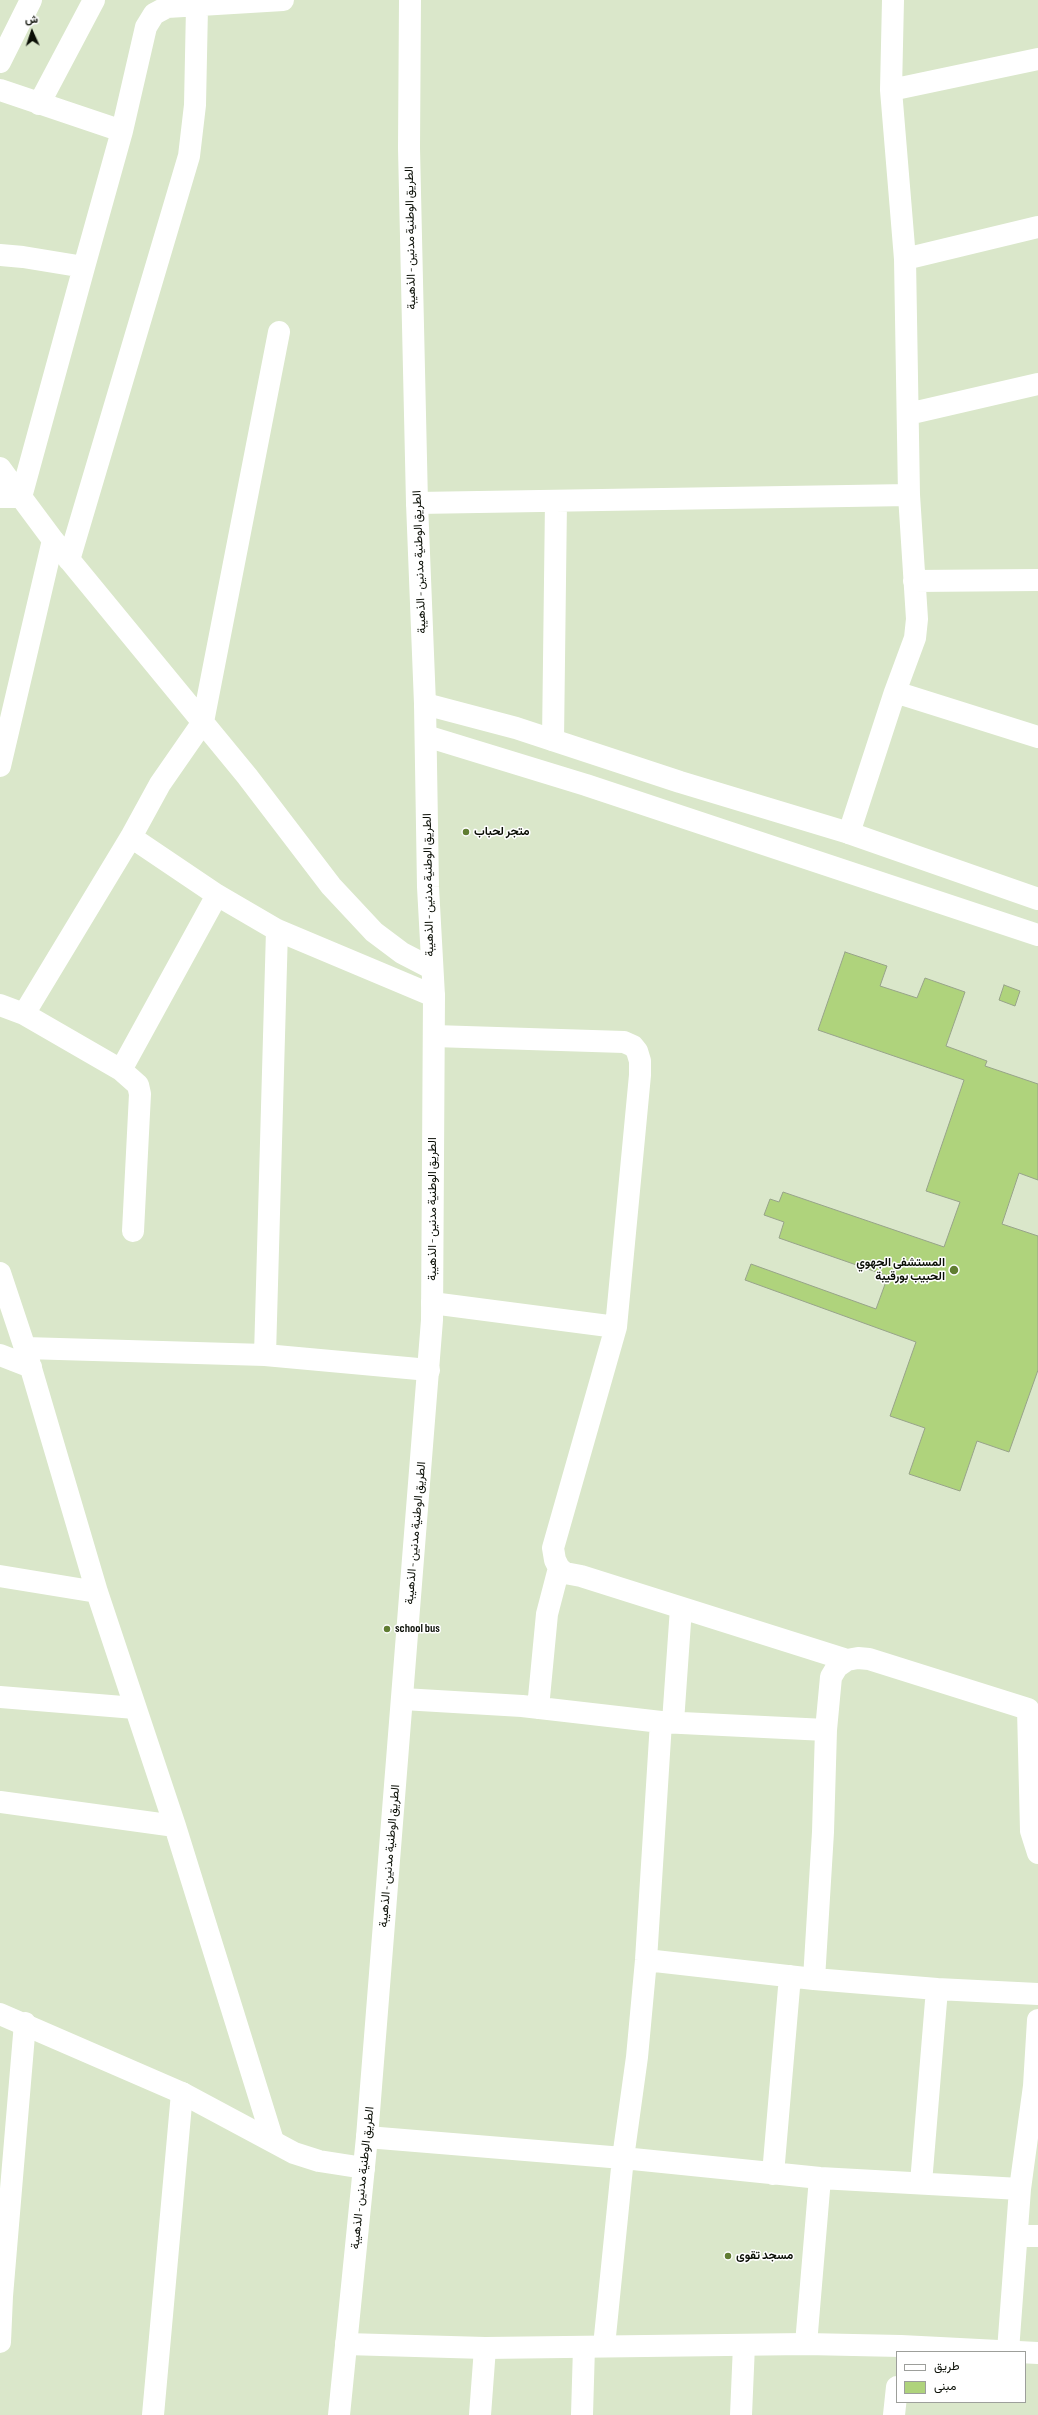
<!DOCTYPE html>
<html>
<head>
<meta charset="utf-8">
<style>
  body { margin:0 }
  #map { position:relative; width:1038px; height:2415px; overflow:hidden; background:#dae7ca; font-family:"Sofia Sans Condensed",Vazirmatn,sans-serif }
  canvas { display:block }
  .legend { position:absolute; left:896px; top:2351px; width:130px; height:52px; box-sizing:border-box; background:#fff; border:1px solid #9d9f9b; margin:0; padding:5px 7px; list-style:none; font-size:12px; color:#0a0e05 }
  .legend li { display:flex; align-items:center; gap:8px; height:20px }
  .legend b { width:20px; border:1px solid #9d9f9b }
  .north { position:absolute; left:12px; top:12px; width:40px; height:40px; -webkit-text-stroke:3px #fff; paint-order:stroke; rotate:357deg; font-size:11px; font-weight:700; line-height:16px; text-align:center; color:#0a0e05 }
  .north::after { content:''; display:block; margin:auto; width:14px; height:18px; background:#0a0e05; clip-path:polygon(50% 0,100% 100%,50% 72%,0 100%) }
</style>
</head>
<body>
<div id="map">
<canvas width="1038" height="2415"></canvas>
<ul class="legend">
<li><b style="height:5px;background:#fff"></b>طريق</li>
<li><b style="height:11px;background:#afd37c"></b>مبنى</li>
</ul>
<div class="north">ش</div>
</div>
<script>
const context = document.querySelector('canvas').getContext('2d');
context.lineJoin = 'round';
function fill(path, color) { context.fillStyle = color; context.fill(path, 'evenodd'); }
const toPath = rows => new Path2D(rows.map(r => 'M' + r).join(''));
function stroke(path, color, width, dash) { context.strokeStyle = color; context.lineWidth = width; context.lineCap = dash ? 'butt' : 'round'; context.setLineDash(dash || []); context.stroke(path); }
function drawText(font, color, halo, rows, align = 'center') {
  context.font = font + ' "Sofia Sans Condensed",Vazirmatn,sans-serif'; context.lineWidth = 3; context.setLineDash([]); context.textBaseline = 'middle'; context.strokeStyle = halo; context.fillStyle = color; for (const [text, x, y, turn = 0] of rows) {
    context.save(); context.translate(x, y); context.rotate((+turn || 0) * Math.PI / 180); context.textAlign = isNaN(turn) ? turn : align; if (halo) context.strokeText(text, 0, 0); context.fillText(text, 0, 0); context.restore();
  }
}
const building = toPath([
  [845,952,887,966,880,986,917,998,925,978,965,992,946,1046,987,1061,985,1066,1038,1084,1038,1180,1019,1173,1002,1224,1038,1236,1038,1370,1009,1452,977,1441,960,1491,909,1474,925,1428,890,1416,916,1342,745,1280,751,1264,876,1309,888,1276,779,1238,784,1222,764,1215,770,1199,779,1202,783,1192,944,1247,960,1202,926,1191,964,1080,818,1030,845,952],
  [1004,985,1020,991,1015,1006,999,1000,1004,985]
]);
fill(building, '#afd37c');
stroke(building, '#97a389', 1);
stroke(toPath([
  [0,62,31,0],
  [0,90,122,131],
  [891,90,1038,59],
  [39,104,94,0],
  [0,255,23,257,84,267,21,497],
  [905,259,1038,227],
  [84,267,122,131,146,27,154,14,167,7,283,0],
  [908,414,1038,384],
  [0,468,21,497],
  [0,497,21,497,53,540,247,776,331,886,374,932,402,953,431,968],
  [417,503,909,495],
  [69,560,189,156,195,105,197,7],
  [914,581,1038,580],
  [895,692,1038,737],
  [553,740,556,501],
  [0,766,53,540],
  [849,833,895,692,915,638,917,619,909,495,905,259,891,90,893,0],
  [131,837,217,895,277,930,434,996],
  [0,1005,24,1014,121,1070,138,1085,140,1094,133,1231],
  [24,1014,131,837,160,784,203,722,279,332],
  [434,1036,624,1042,633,1046,637,1051,640,1061,640,1075,616,1327,553,1548,555,1560,559,1568,565,1573,581,1576,847,1660],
  [121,1070,217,895],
  [0,1273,25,1348,97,1592,175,1826,273,2141],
  [432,1303,616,1327],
  [25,1348,265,1355,429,1370],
  [0,1355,31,1367],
  [265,1355,277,930],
  [0,1576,97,1592],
  [0,1697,135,1708],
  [538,1708,547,1614,559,1568],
  [661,1722,826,1730],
  [673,1722,681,1608],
  [0,1802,175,1826],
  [646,1960,814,1979,937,1989,921,2183],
  [814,1979,823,1832,826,1730,831,1677,837,1667,847,1660,858,1658,869,1659,1028,1709,1031,1831,1038,1853],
  [937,1989,1038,1994],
  [367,2137,623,2158,637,2057,646,1960,661,1722,522,1706,403,1699],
  [773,2174,790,1976],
  [1020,2189,1034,2086,1038,2020],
  [1017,2236,1038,2236],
  [0,2342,2,2296,25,2023],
  [806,2344,820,2178],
  [604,2346,623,2158,820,2178,1020,2189,1008,2351],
  [153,2415,182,2093],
  [480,2415,485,2348],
  [582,2415,584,2347],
  [741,2415,744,2345],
  [894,2415,897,2387]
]), '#fff', 22);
stroke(toPath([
  [425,704,516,728,680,782,849,833,1038,899],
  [426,736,586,785,1038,935],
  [0,2014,182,2093,294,2153,319,2161,364,2168],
  [346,2344,485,2348,806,2344,901,2346,1038,2353]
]), '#fff', 22);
stroke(toPath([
  [339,2415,367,2137,432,1320,434,996,428,887,425,704,417,503,409,148,410,0]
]), '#fff', 22);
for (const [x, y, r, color] of [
  [466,832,4,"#607d32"],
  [954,1270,5,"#607d32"],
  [387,1629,4,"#607d32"],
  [728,2256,4,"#607d32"]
]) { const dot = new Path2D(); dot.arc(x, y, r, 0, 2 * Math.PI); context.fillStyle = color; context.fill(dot); stroke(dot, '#fff', 1.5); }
drawText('12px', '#0a0e05', '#fff', [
  ["الطريق الوطنية مدنين - الذهيبة",411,238,-91],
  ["الطريق الوطنية مدنين - الذهيبة",420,562,-92],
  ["الطريق الوطنية مدنين - الذهيبة",429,885,-91],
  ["الطريق الوطنية مدنين - الذهيبة",433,1209,-90],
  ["الطريق الوطنية مدنين - الذهيبة",416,1533,-85],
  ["الطريق الوطنية مدنين - الذهيبة",390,1856,-85],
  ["الطريق الوطنية مدنين - الذهيبة",363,2178,-84]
]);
drawText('bold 12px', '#0a0e05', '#fff', [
  ["متجر لحباب",474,832],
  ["المستشفى الجهوي",945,1263,"right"],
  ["الحبيب بورقيبة",945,1277,"right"],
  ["school bus",395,1629],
  ["مسجد تقوى",736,2256]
], 'left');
</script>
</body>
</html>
